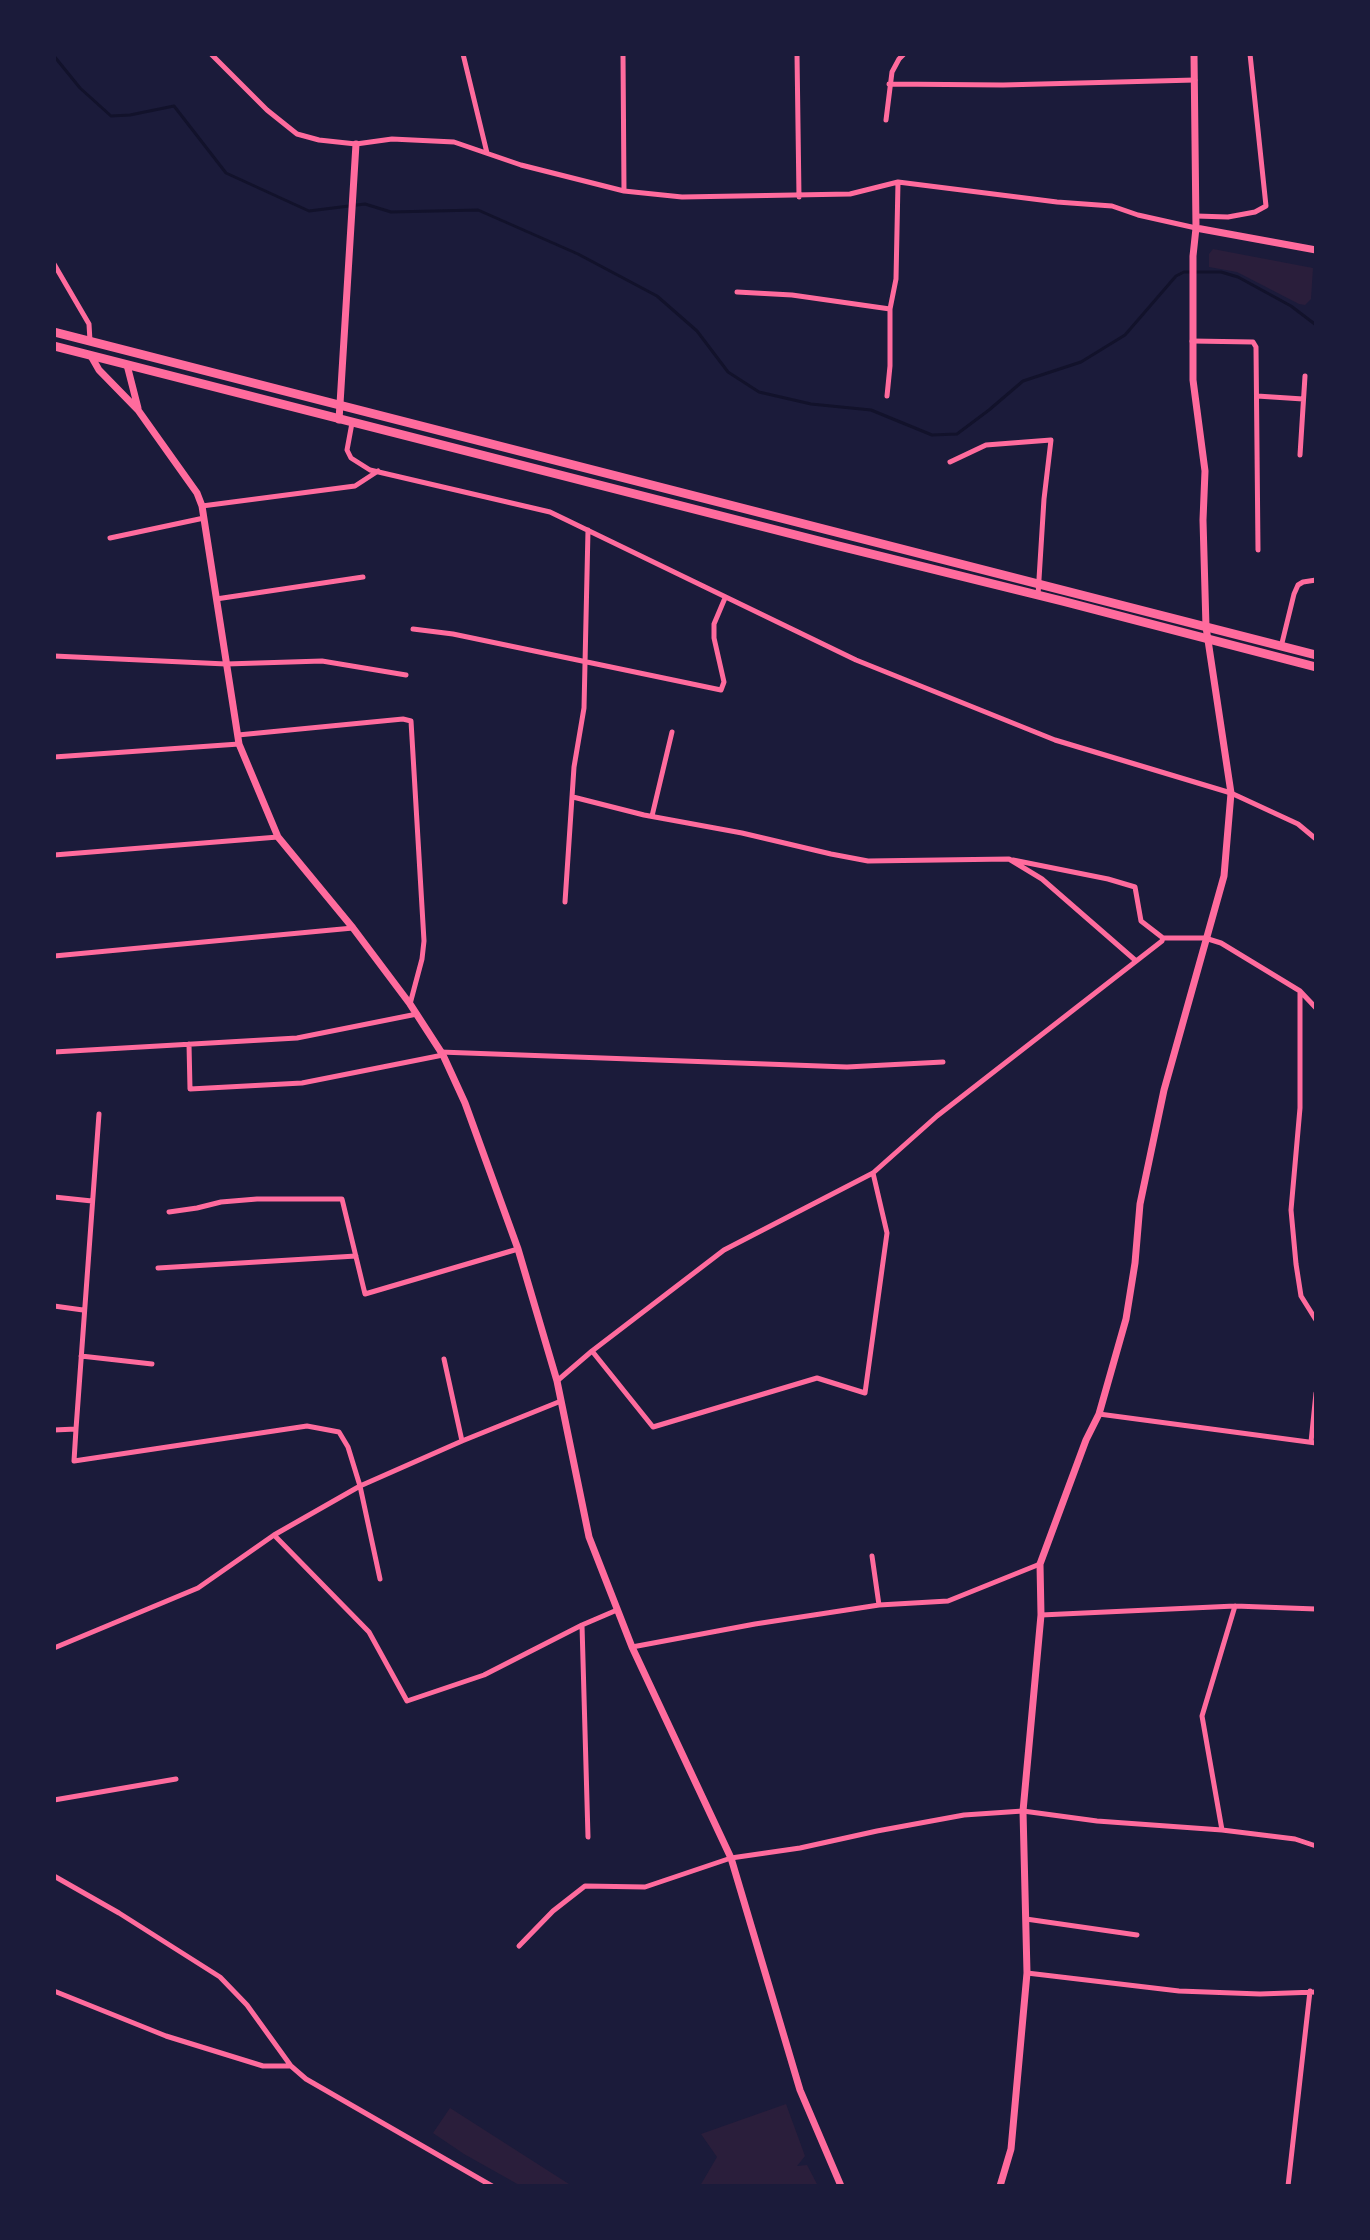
<!DOCTYPE html>
<html>
<head>
<meta charset="utf-8">
<style>
  body { margin:0 }
  #map { position:relative; width:1370px; height:2240px; overflow:hidden; background:#1b1b3a; font-family:"IBM Plex Sans",sans-serif }
  canvas { display:block }
  .frame { position:absolute; inset:0; border:56px solid #1b1b3a; pointer-events:none }
</style>
</head>
<body>
<div id="map">
<canvas width="1370" height="2240"></canvas>
<div class="frame"></div>
</div>
<script>
const context = document.querySelector('canvas').getContext('2d');
context.lineJoin = 'round';
function fill(path, color) { context.fillStyle = color; context.fill(path, 'evenodd'); }
const toPath = rows => new Path2D(rows.map(r => 'M' + r).join(''));
function stroke(path, color, width, dash) { context.strokeStyle = color; context.lineWidth = width; context.lineCap = dash ? 'butt' : 'round'; context.setLineDash(dash || []); context.stroke(path); }
fill(toPath([
  [1213,249,1313,268,1311,299,1305,305,1299,304,1237,272,1209,267,1209,254],
  [786,2104,805,2156,797,2166,807,2165,818,2186,700,2186,717,2157,701,2134],
  [450,2108,572,2186,521,2186,464,2154,433,2133]
]), '#2a1e3b');
stroke(toPath([
  [54,56,80,88,111,116,130,115,174,106,226,173,309,211,365,204,391,212,478,210,578,254,657,296,697,331,728,372,759,392,811,404,871,410,932,435,957,434,989,410,1023,381,1081,362,1125,335,1176,276,1184,272,1221,272,1238,277,1291,306,1316,325]
]), '#12122b', 3);
stroke(toPath([
  [211,54,267,110,297,134,319,140,356,144,392,139,454,142,521,165,624,191,682,197,850,194,898,182,1057,202,1112,206,1138,215,1196,228],
  [463,54,487,153],
  [623,54,624,191],
  [797,54,799,197],
  [889,84,1003,85,1195,80],
  [886,120,892,72,899,59,904,54],
  [1196,216,1228,217,1255,212,1266,206,1250,54],
  [54,264,89,324,90,341],
  [737,292,792,295,890,309,896,279,898,182],
  [1192,341,1253,342,1256,347,1258,550],
  [887,396,890,366,890,309],
  [1257,396,1303,399],
  [352,423,347,450,351,458,370,470,550,512,856,660,1055,740,1231,793,1298,824,1316,839],
  [1300,455,1305,376],
  [950,462,986,445,1051,440,1044,499,1038,595],
  [202,506,355,486,378,471],
  [110,538,204,518],
  [216,599,363,577],
  [413,629,453,634,721,690,724,682,714,638,714,624,725,598],
  [1281,647,1294,594,1298,585,1303,582,1316,580],
  [54,656,226,664,322,661,406,675],
  [238,735,403,719,411,721,424,941,422,959,410,1004],
  [54,757,239,744],
  [573,797,644,815,742,833,831,854,868,861,1009,859,1042,879,1135,960],
  [652,816,672,732],
  [54,855,278,837],
  [1013,860,1108,879,1135,887,1141,921,1163,938],
  [565,902,574,767,584,708,588,530],
  [54,956,353,928],
  [1300,991,1300,1108,1291,1210,1296,1264,1301,1296,1316,1320],
  [189,1044,190,1089,302,1083,443,1055],
  [54,1052,297,1038,417,1014],
  [440,1052,847,1067,943,1062],
  [54,1197,92,1201],
  [169,1212,197,1208,221,1202,257,1199,342,1199,365,1294,518,1249],
  [158,1268,356,1256],
  [54,1306,83,1310],
  [592,1351,653,1427,817,1378,865,1393,887,1233,873,1173],
  [81,1356,152,1364],
  [444,1359,462,1441],
  [557,1381,592,1351,724,1250,873,1173,937,1116,1162,941,1163,938,1205,938,1221,943,1300,991,1316,1008],
  [1099,1414,1316,1443],
  [76,1429,99,1114],
  [54,1430,76,1429,74,1461,307,1426,339,1432,348,1447,360,1486,380,1579],
  [1311,1442,1316,1393],
  [274,1535,369,1632,407,1701,484,1675,582,1625,617,1610],
  [872,1556,879,1605],
  [1041,1615,1235,1606,1316,1609],
  [582,1625,588,1837],
  [632,1647,755,1624,879,1605,948,1601,1040,1564],
  [54,1648,198,1588,274,1535,360,1486,462,1441,561,1401],
  [54,1800,176,1779],
  [1222,1830,1202,1716,1235,1606],
  [54,1876,119,1913,220,1977,247,2005,291,2066,306,2079,492,2186],
  [1026,1919,1137,1935],
  [519,1946,553,1911,585,1886,645,1887,731,1858,800,1848,877,1831,964,1815,1023,1811,1097,1821,1222,1830,1295,1839,1316,1846],
  [1027,1973,1179,1991,1260,1994,1316,1992],
  [54,1991,166,2036,263,2066,291,2066],
  [1288,2186,1310,1991]
]), '#ff6b9d', 5);
stroke(toPath([
  [1196,228,1316,250],
  [91,356,99,370,138,410,197,493,202,506,239,744,278,837,353,928,410,1004,443,1055,465,1103,518,1249,557,1381,589,1537,632,1647,731,1858,800,2090,841,2186],
  [127,365,138,408],
  [339,420,356,144],
  [1000,2186,1011,2149,1027,1973,1023,1811,1041,1615,1040,1564,1086,1440,1099,1414,1126,1319,1135,1263,1140,1204,1164,1090,1224,876,1231,793,1206,627,1203,520,1205,471,1193,380,1193,256,1196,228,1194,54]
]), '#ff6b9d', 7);
stroke(toPath([
  [54,332,1316,655],
  [54,346,835,545,1062,601,1316,667]
]), '#ff6b9d', 9);
</script>
</body>
</html>
